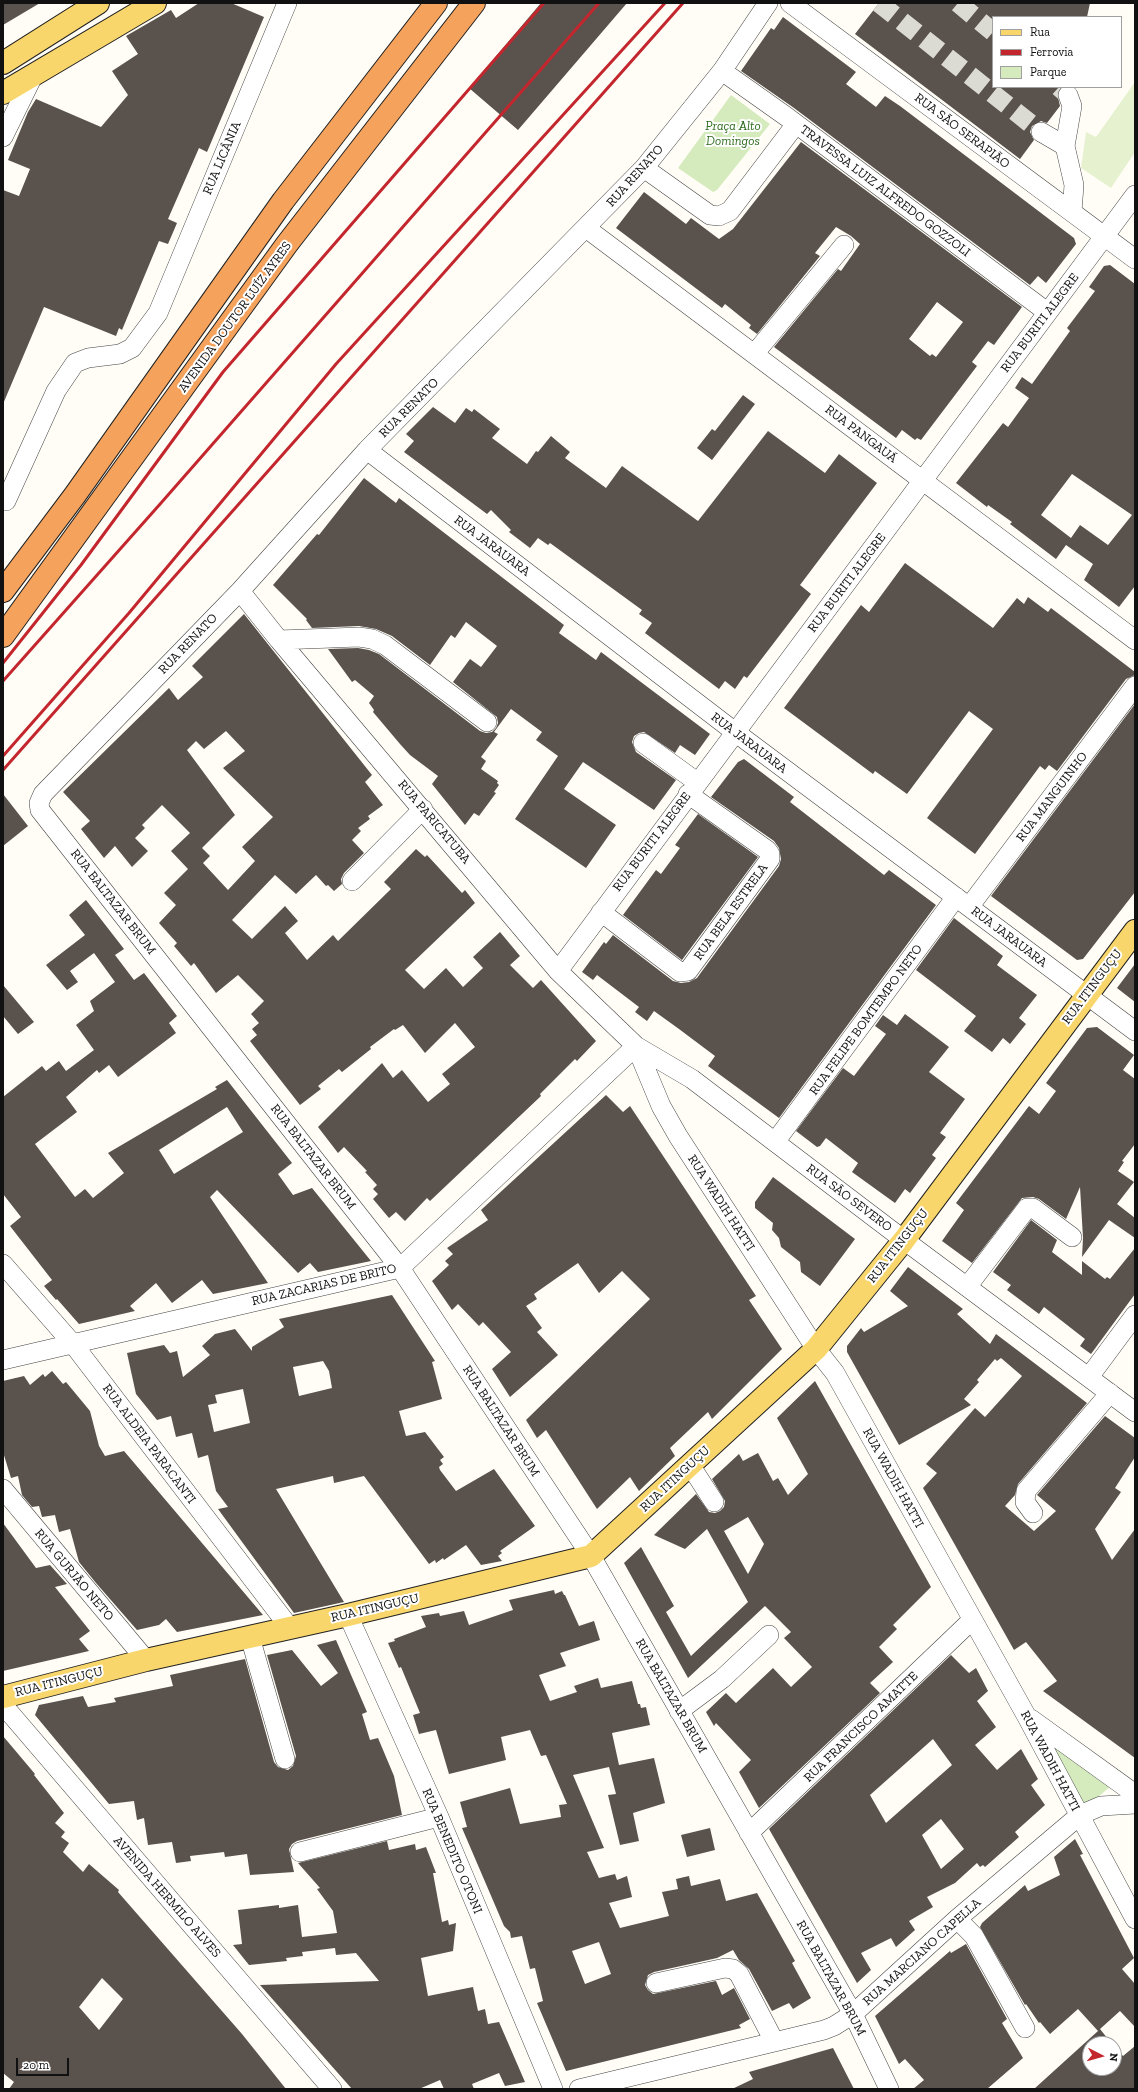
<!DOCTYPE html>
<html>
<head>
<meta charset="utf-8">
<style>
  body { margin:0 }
  #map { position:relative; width:1138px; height:2092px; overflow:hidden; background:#fffdf5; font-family:"Zilla Slab",serif }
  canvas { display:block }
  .frame { position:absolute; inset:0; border:4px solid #111; pointer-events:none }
  .legend { position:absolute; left:992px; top:16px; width:130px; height:72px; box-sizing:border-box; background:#fff; border:1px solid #a0a0a0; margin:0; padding:5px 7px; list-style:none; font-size:12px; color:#111 }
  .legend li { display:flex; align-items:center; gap:8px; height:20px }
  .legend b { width:20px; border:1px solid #a0a0a0 }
  .north { position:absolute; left:1082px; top:2036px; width:40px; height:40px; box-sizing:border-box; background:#fff; border:1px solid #a0a0a0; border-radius:50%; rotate:96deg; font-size:11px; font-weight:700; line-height:16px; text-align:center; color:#111 }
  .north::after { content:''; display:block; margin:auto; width:14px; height:18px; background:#c4262e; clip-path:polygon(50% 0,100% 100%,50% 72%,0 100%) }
  .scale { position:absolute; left:16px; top:2058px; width:53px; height:18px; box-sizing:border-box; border:2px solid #111; border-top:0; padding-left:5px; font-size:12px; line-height:14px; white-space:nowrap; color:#111; -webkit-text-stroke:3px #fff; paint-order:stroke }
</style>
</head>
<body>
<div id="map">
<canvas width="1138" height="2092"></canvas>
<div class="frame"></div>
<ul class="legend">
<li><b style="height:5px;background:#f9d66b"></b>Rua</li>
<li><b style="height:5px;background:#c4262e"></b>Ferrovia</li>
<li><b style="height:11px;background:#d5ebbd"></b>Parque</li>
</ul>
<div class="north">N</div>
<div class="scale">20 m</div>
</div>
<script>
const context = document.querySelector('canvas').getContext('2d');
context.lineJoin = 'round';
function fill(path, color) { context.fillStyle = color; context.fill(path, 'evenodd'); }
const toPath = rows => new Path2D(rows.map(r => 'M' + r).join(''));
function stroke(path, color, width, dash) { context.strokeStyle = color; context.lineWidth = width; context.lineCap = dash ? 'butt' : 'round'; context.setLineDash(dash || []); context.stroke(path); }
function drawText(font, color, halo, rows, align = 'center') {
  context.font = font + ' "Zilla Slab",serif'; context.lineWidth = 4; context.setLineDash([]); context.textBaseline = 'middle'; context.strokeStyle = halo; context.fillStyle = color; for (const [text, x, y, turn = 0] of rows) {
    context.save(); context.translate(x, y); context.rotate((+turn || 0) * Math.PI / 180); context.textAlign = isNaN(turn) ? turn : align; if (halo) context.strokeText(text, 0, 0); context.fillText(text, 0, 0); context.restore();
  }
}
fill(toPath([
  [731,95,770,124,717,190,713,192,678,168],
  [1051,1744,1112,1785,1084,1809]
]), '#d5ebbd');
fill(toPath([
  [1135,82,1135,152,1111,188,1081,168,1086,132,1096,137]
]), '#e6f2cf');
fill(toPath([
  [3,3,40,3,3,25],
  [199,3,231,3,264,17,207,152,199,148,168,219,177,223,168,244,159,241,122,330,119,328,116,336,44,307,3,404,3,190,19,196,30,169,8,160,28,112,36,99,101,127,128,95,112,71,138,54,126,36,171,10,176,18],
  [541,3,627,3,518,130,469,88],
  [879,3,1090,3,1087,17,993,17,993,87,1061,87,1057,93,1060,106,1047,123,1041,121,1032,126,1030,132,1034,140,1020,159,855,34],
  [783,17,856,72,846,84,876,107,885,96,900,106,1074,238,1076,244,1046,283,1038,276,1030,285,794,108,741,71,771,28,774,30],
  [801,142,1022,307,994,345,988,341,972,362,977,366,921,440,917,438,915,440,902,430,896,438,774,347,838,269,841,271,860,244,851,236,836,227,815,253,820,256,757,334,749,328,751,325,725,304,722,308,616,228,644,192,686,224,691,218,719,239,733,229],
  [937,302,963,322,936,357,932,354,930,356,909,339],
  [1110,265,1135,284,1135,586,1119,607,1084,580,1093,564,1066,545,1056,559,1010,524,1012,522,988,505,987,507,956,483,1003,423,1008,427,1029,398,1015,388,1022,377,1032,384,1070,331,1067,328,1095,291,1089,287,1104,266],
  [1072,474,1132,515,1108,545,1080,525,1071,538,1041,515],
  [743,395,755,404,712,460,697,448,712,429,715,431],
  [433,407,455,423,466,408,472,412,474,409,500,429,492,438,527,464,536,451,538,452,551,436,570,452,565,458,606,488,622,466,698,521,768,431,825,473,839,454,877,483,800,585,811,594,799,610,747,678,744,676,735,689,725,681,719,689,645,633,652,623,639,614,642,610,550,543,548,545,538,538,530,548,509,532,511,530,491,510,487,514,404,452,414,441,406,434],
  [364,478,396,503,399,498,564,625,559,633,596,660,601,652,710,734,695,755,680,745,675,753,644,732,639,733,634,736,632,742,636,752,676,780,654,810,583,762,564,789,616,825,586,868,515,819,558,756,536,740,542,732,511,709,494,732,498,734,481,757,486,761,481,769,498,781,497,783,499,785,494,792,496,793,479,816,474,813,465,825,432,784,438,776,410,755,400,744,373,712,374,710,369,703,374,696,355,680,352,682,328,649,358,648,369,650,379,654,480,731,486,733,492,732,496,728,498,723,497,717,453,682,470,659,481,667,497,646,466,622,455,638,451,635,430,665,392,636,376,629,359,626,312,628,306,620,307,619,273,585,317,534,319,535],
  [905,563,993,628,1017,598,1024,604,1028,597,1048,612,1051,608,1135,672,1135,675,1126,679,1057,771,1049,765,1045,770,1040,766,975,854,927,818,993,729,969,711,907,794,875,771,873,774,784,708,861,605,869,612],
  [244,614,372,775,365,782,383,805,368,816,370,819,358,828,361,831,352,840,364,853,344,873,341,879,342,884,334,891,328,885,326,886,316,875,296,894,275,875,232,920,252,939,285,906,298,921,285,933,307,960,333,935,338,941,391,889,384,882,416,849,425,857,427,855,462,893,465,890,475,903,405,970,424,989,446,968,463,987,483,968,473,957,500,932,520,956,510,965,533,988,541,980,596,1041,577,1061,575,1059,540,1094,541,1096,430,1201,427,1198,405,1221,396,1212,389,1218,373,1199,378,1194,373,1189,377,1185,365,1172,367,1171,344,1147,338,1153,318,1127,382,1063,393,1078,402,1070,428,1102,450,1084,442,1074,475,1047,455,1023,425,1053,403,1025,395,1030,394,1029,370,1047,371,1049,342,1072,339,1069,318,1086,321,1089,300,1105,250,1041,257,1035,252,1029,259,1023,251,1014,264,1001,238,975,216,993,194,963,191,966,174,946,177,943,159,923,176,905,164,893,188,869,171,851,190,833,162,805,142,825,145,828,135,838,148,851,132,867,115,846,104,858,81,829,90,821,63,792,169,688,178,700,203,677,192,666],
  [226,731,245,751,223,768,273,817,242,847,255,861,228,890,203,863,210,856,202,848,235,815,187,750,196,741,204,749],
  [1135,704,1135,892,1083,959,1077,960,991,896],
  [744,759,794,797,790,802,884,875,889,870,936,905,779,1118,708,1066,715,1056,679,1029,654,1011,647,1021,635,1012,639,1007,597,975,593,980,582,972,604,942,606,944,613,935,673,981,681,983,689,982,697,978,779,866,781,859,779,848,774,841,711,797,738,762],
  [3,794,28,826,3,846],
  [698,814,758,857,682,960,623,915,656,870,661,874,680,848,675,845],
  [86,900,124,949,115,955,134,980,144,973,177,1016,169,1023,176,1033,118,1077,109,1065,99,1073,97,1070,66,1097,77,1112,35,1144,75,1197,85,1189,93,1198,124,1173,108,1153,217,1089,215,1087,227,1080,292,1163,278,1174,293,1195,312,1188,371,1261,318,1272,310,1263,298,1273,217,1190,210,1197,268,1283,213,1294,202,1280,172,1303,156,1283,130,1306,135,1311,79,1324,57,1299,56,1300,44,1286,52,1280,10,1226,21,1217,3,1194,3,1097,42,1066,46,1071,59,1061,66,1071,94,1050,76,1025,94,1011,90,1001,115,982,94,953,70,971,78,982,67,990,46,965,85,935,69,915],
  [227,1107,243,1132,174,1174,159,1150],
  [954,918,1003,956,997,965,1037,995,1019,1018,1026,1024,1010,1044,1003,1038,992,1052,964,1031,976,1016,916,970],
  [1135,964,1135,1002,1117,988],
  [3,985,34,1022,18,1034,3,1016],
  [905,1014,949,1047,929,1072,965,1099,940,1133,946,1137,932,1155,936,1158,910,1193,905,1189,895,1203,852,1172,858,1163,826,1138,820,1146,817,1147,796,1131,843,1068,854,1076,886,1034,875,1026,883,1015,897,1025],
  [1097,1027,1134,1055,1123,1070,1135,1079,1135,1144,1122,1161,1124,1162,1118,1171,1134,1182,1117,1204,1135,1218,1135,1238,1109,1220,1082,1257,1083,1238,1080,1187,1066,1219,1039,1199,1033,1197,1022,1198,972,1263,942,1241,964,1210,956,1203,1029,1106,1039,1114,1056,1091,1046,1083,1087,1028],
  [606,1095,623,1112,630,1106,756,1296,749,1300,782,1349,712,1419,708,1412,670,1448,675,1456,639,1491,630,1477,597,1509,546,1430,537,1438,526,1420,650,1299,622,1271,599,1293,578,1263,534,1294,537,1299,526,1306,542,1328,537,1332,558,1355,510,1397,492,1369,511,1352,483,1322,479,1326,458,1304,452,1310,432,1281,449,1265,445,1261,453,1254,447,1248,488,1220,481,1210],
  [773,1177,855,1239,820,1286,801,1272,800,1262,781,1247,779,1238,772,1230,773,1223,755,1208,755,1202],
  [1031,1220,1057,1240,1052,1252,1082,1275,1082,1261,1105,1279,1107,1277,1110,1279,1135,1248,1135,1294,1091,1354,1080,1346,1085,1339,1044,1307,1039,1314,1007,1290,1011,1285,993,1272],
  [908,1267,963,1309,957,1314,990,1344,996,1334,1087,1403,1018,1484,1015,1495,1005,1506,1034,1531,1056,1511,1037,1495,1105,1416,1135,1438,1135,1457,1115,1488,1121,1492,1095,1529,1112,1560,1135,1529,1135,1758,1043,1691,1057,1681,1026,1642,1014,1650,923,1488,937,1473,926,1464,975,1408,985,1417,1022,1376,1001,1358,997,1361,995,1359,977,1380,979,1382,964,1399,971,1405,899,1445,847,1352,847,1346,861,1328,864,1332,908,1306,890,1291],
  [392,1295,435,1361,432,1362,442,1399,399,1411,406,1436,425,1432,444,1457,440,1460,443,1464,439,1467,440,1470,456,1491,494,1469,535,1526,500,1551,502,1553,498,1556,502,1561,481,1565,466,1545,444,1560,443,1558,436,1563,435,1560,429,1564,364,1476,334,1483,333,1476,276,1489,344,1602,294,1613,218,1509,228,1507,216,1491,208,1455,198,1458,192,1433,176,1437,171,1416,157,1420,136,1394,127,1353,164,1345,170,1353,177,1351,183,1377,210,1355,202,1346,215,1334,235,1329,252,1351,252,1347,284,1327,279,1319],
  [323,1361,329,1371,332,1388,299,1396,293,1367],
  [243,1389,250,1423,214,1432,208,1405,217,1403,215,1395],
  [52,1371,63,1384,66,1382,90,1411,99,1446,105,1456,124,1451,263,1615,177,1632,166,1619,159,1625,137,1630,96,1583,79,1562,70,1529,59,1532,55,1515,42,1517,39,1506,32,1507,22,1495,18,1476,11,1478,3,1452,3,1381,24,1376,30,1385,43,1374,45,1377],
  [815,1381,931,1587,893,1625,897,1629,879,1647,893,1662,870,1683,880,1693,759,1808,739,1772,751,1760,716,1723,714,1726,706,1712,726,1693,736,1703,773,1668,791,1687,812,1667,784,1638,791,1632,765,1606,688,1678,624,1563,641,1547,674,1606,666,1612,691,1656,748,1602,707,1529,685,1549,654,1535,696,1494,709,1512,715,1513,720,1511,724,1507,725,1501,712,1479,739,1454,743,1461,758,1453,773,1481,778,1478,788,1495,808,1474,777,1418],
  [748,1517,764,1544,748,1574,724,1531],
  [3,1523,36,1568,50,1565,67,1584,55,1587,90,1631,79,1639,89,1651,3,1671],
  [554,1590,555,1594,562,1591,564,1595,565,1595,579,1626,594,1621,600,1640,560,1653,566,1666,539,1675,550,1701,577,1692,574,1686,598,1678,601,1688,632,1681,638,1704,640,1704,641,1708,646,1707,650,1725,612,1733,619,1765,654,1758,665,1803,633,1813,639,1841,620,1845,608,1795,616,1794,609,1767,573,1775,604,1848,587,1852,599,1878,615,1874,617,1880,627,1876,632,1897,609,1903,620,1928,669,1916,662,1892,678,1889,676,1879,689,1876,691,1886,720,1879,726,1901,757,1893,795,1961,792,1963,811,1998,793,2009,789,2003,772,2011,749,1969,739,1960,733,1950,717,1958,654,1972,648,1975,645,1985,648,1990,653,1994,716,1981,722,1995,734,1988,750,2019,739,2025,741,2028,566,2071,537,2003,543,2001,535,1968,530,1969,522,1936,511,1938,510,1932,504,1926,462,1828,467,1827,460,1802,510,1788,520,1824,561,1817,559,1805,567,1804,546,1755,541,1756,530,1730,501,1737,506,1760,449,1774,436,1730,419,1734,413,1715,420,1713,401,1667,399,1668,388,1643,395,1641,394,1639,426,1627,421,1616,439,1613,440,1616,464,1611,469,1625,513,1610,509,1600],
  [599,1942,611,1974,585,1984,572,1951],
  [336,1640,367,1712,362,1714,370,1740,378,1738,394,1776,402,1815,297,1841,292,1844,289,1849,294,1872,250,1875,247,1854,225,1857,224,1852,190,1856,191,1861,176,1863,172,1842,148,1845,144,1818,137,1820,134,1801,109,1804,35,1715,39,1705,83,1696,88,1707,116,1702,114,1698,173,1686,170,1675,245,1659,274,1762,278,1767,288,1770,293,1766,296,1756,267,1655,292,1650,321,1686,338,1673,317,1645],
  [951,1655,969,1673,976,1668,988,1691,977,1701,996,1727,975,1745,997,1770,1021,1749,1038,1779,1031,1785,1045,1805,1015,1832,1019,1837,985,1867,983,1865,980,1867,977,1863,955,1883,927,1897,933,1907,909,1921,915,1930,896,1947,891,1938,861,1953,871,1970,857,1983,769,1829],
  [933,1739,952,1765,886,1823,870,1795],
  [941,1819,964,1849,941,1869,922,1835],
  [3,1736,35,1774,34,1775,64,1813,55,1823,65,1832,61,1837,69,1843,63,1852,83,1872,89,1864,119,1890,118,1892,242,2034,286,2089,9,2089,14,2082,3,2073],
  [102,1978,123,1999,99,2030,79,2007],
  [710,1828,715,1850,687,1857,681,1835],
  [1075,1839,1083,1854,1080,1855,1134,1958,1122,1969,1135,1984,1135,2027,1120,2011,1100,2029,1112,2044,1090,2044,1090,2068,1114,2068,1114,2046,1123,2056,1135,2046,1135,2089,1034,2089,1098,2031,1078,2009,1050,2034,1040,2022,1039,2023,1026,2004,1025,2005,980,1927,982,1923,1025,1885,1028,1891,1060,1875,1054,1857],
  [387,1841,389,1850,415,1844,416,1850,426,1847,436,1873,433,1873,442,1922,448,1920,449,1925,456,1923,453,1951,421,1958,428,1996,473,1987,478,2011,485,2009,488,2024,499,2022,525,2082,505,2086,499,2073,472,2084,474,2089,444,2089,440,2080,419,2089,352,2089,260,1985,379,1981,356,1953,336,1955,335,1948,302,1952,303,1956,286,1958,287,1961,249,1965,233,1945,242,1944,238,1910,279,1905,279,1908,298,1905,302,1937,337,1933,333,1911,317,1889,320,1888,298,1863],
  [966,1944,1007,2019,1002,2023,1023,2058,987,2089,913,2089,924,2080,905,2059,899,2064,875,2016,950,1951,951,1953],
  [833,2048,854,2089,732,2089,753,2079,749,2072]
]), '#5a524d');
stroke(toPath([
  [879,3,1041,132],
  [958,3,993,32],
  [1059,87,1068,95]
]), '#dbdad3', 19, [19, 10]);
const minor = toPath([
  [768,3,722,71,644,168,367,450,240,591,43,794,39,803,40,810,400,1268,591,1556,853,2014,889,2089],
  [790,3,1135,259],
  [722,71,787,117,1047,312],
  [1068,95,1072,106,1065,146,1074,185,1072,212],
  [1041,132,1065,146],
  [3,137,34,74],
  [644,168,710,215,719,216,730,211,796,124],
  [586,228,1135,640],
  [755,353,844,245],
  [367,450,735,732,1135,1031],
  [6,501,56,391,75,363,88,358,120,354,132,348,158,313,287,3],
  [240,591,279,640,558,971,636,1046,692,1079,904,1240,1135,1412],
  [279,640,359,637,372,639,385,645,487,722],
  [643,743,697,782],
  [352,881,423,809],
  [969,907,1135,686],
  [601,912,680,972,688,971,770,859,770,854,767,850,688,794],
  [558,971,1135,195],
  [636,1046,661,1106,678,1136,816,1349,835,1373,1027,1717,1135,1919],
  [775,1142,956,897],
  [3,1264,73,1344,290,1628],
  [967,1287,1027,1208,1033,1208,1072,1237],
  [3,1360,400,1268,636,1046],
  [1089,1377,1135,1315],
  [690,1465,714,1502],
  [3,1489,146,1660],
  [1033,1513,1025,1502,1026,1491,1110,1393],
  [348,1615,439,1817,553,2089],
  [250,1637,285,1759],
  [3,1705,332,2089],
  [679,1711,722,1679,769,1635],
  [1031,1719,1135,1794],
  [749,1833,972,1620],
  [300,1852,439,1817],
  [957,1919,974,1936,1025,2028],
  [656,1983,725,1968,733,1969,739,1974,774,2041],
  [579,2089,824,2030,834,2026,853,2014,957,1919,1080,1815,1101,1806,1135,1804]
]);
const major = toPath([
  [3,63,98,3],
  [3,93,155,3],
  [3,1697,146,1660,348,1615,591,1556,816,1349,904,1240,1135,931]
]);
const highway = toPath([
  [3,591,75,495,283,201,436,3],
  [3,636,287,244,474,3]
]);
stroke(minor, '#444', 20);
stroke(major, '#222', 24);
stroke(highway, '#222', 24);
stroke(minor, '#fff', 19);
stroke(major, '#f9d66b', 22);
stroke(highway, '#f5a25d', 22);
stroke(toPath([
  [3,663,81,565,223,372,544,3],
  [3,681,161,503,599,3],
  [3,756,129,613,336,364,665,3],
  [3,770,683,3]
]), '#c4262e', 3);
drawText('italic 13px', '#2f6b1f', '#fff', [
  ["Praça Alto",733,126],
  ["Domingos",733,141]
]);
drawText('13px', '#111', '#fff', [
  ["RUA SÃO SERAPIÃO",962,131,37],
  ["RUA LICÂNIA",222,158,-67],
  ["RUA RENATO",635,176,-48],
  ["TRAVESSA LUIZ ALFREDO GOZZOLI",885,191,37],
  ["AVENIDA DOUTOR LUÍZ AYRES",235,317,-54],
  ["RUA BURITI ALEGRE",1040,323,-53],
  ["RUA RENATO",409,408,-45],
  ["RUA PANGAUÁ",861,434,37],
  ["RUA JARAUARA",492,546,37],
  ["RUA BURITI ALEGRE",847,583,-53],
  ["RUA RENATO",188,644,-46],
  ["RUA JARAUARA",749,743,37],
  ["RUA MANGUINHO",1052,797,-53],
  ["RUA PARICATUBA",434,822,50],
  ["RUA BURITI ALEGRE",652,842,-53],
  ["RUA BALTAZAR BRUM",113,902,52],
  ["RUA BELA ESTRELA",731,912,-54],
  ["RUA JARAUARA",1009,937,37],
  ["RUA ITINGUÇU",1092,987,-53],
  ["RUA FELIPE BOMTEMPO NETO",866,1020,-54],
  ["RUA BALTAZAR BRUM",313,1157,52],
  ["RUA SÃO SEVERO",849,1198,37],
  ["RUA WADIH HATTI",721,1203,57],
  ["RUA ITINGUÇU",898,1246,-52],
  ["RUA ZACARIAS DE BRITO",324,1285,-13],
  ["RUA BALTAZAR BRUM",501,1421,57],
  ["RUA ALDEIA PARACANTI",149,1444,53],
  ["RUA WADIH HATTI",893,1478,61],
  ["RUA ITINGUÇU",675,1479,-43],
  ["RUA GURJÃO NETO",74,1575,50],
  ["RUA ITINGUÇU",375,1608,-13],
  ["RUA ITINGUÇU",59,1682,-14],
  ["RUA BALTAZAR BRUM",671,1696,60],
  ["RUA FRANCISCO AMATTE",861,1727,-44],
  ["RUA WADIH HATTI",1050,1761,62],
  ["RUA BENEDITO OTONI",452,1851,67],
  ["AVENIDA HERMILO ALVES",167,1897,49],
  ["RUA MARCIANO CAPELLA",922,1952,-42],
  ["RUA BALTAZAR BRUM",831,1978,61]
]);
</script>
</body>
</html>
